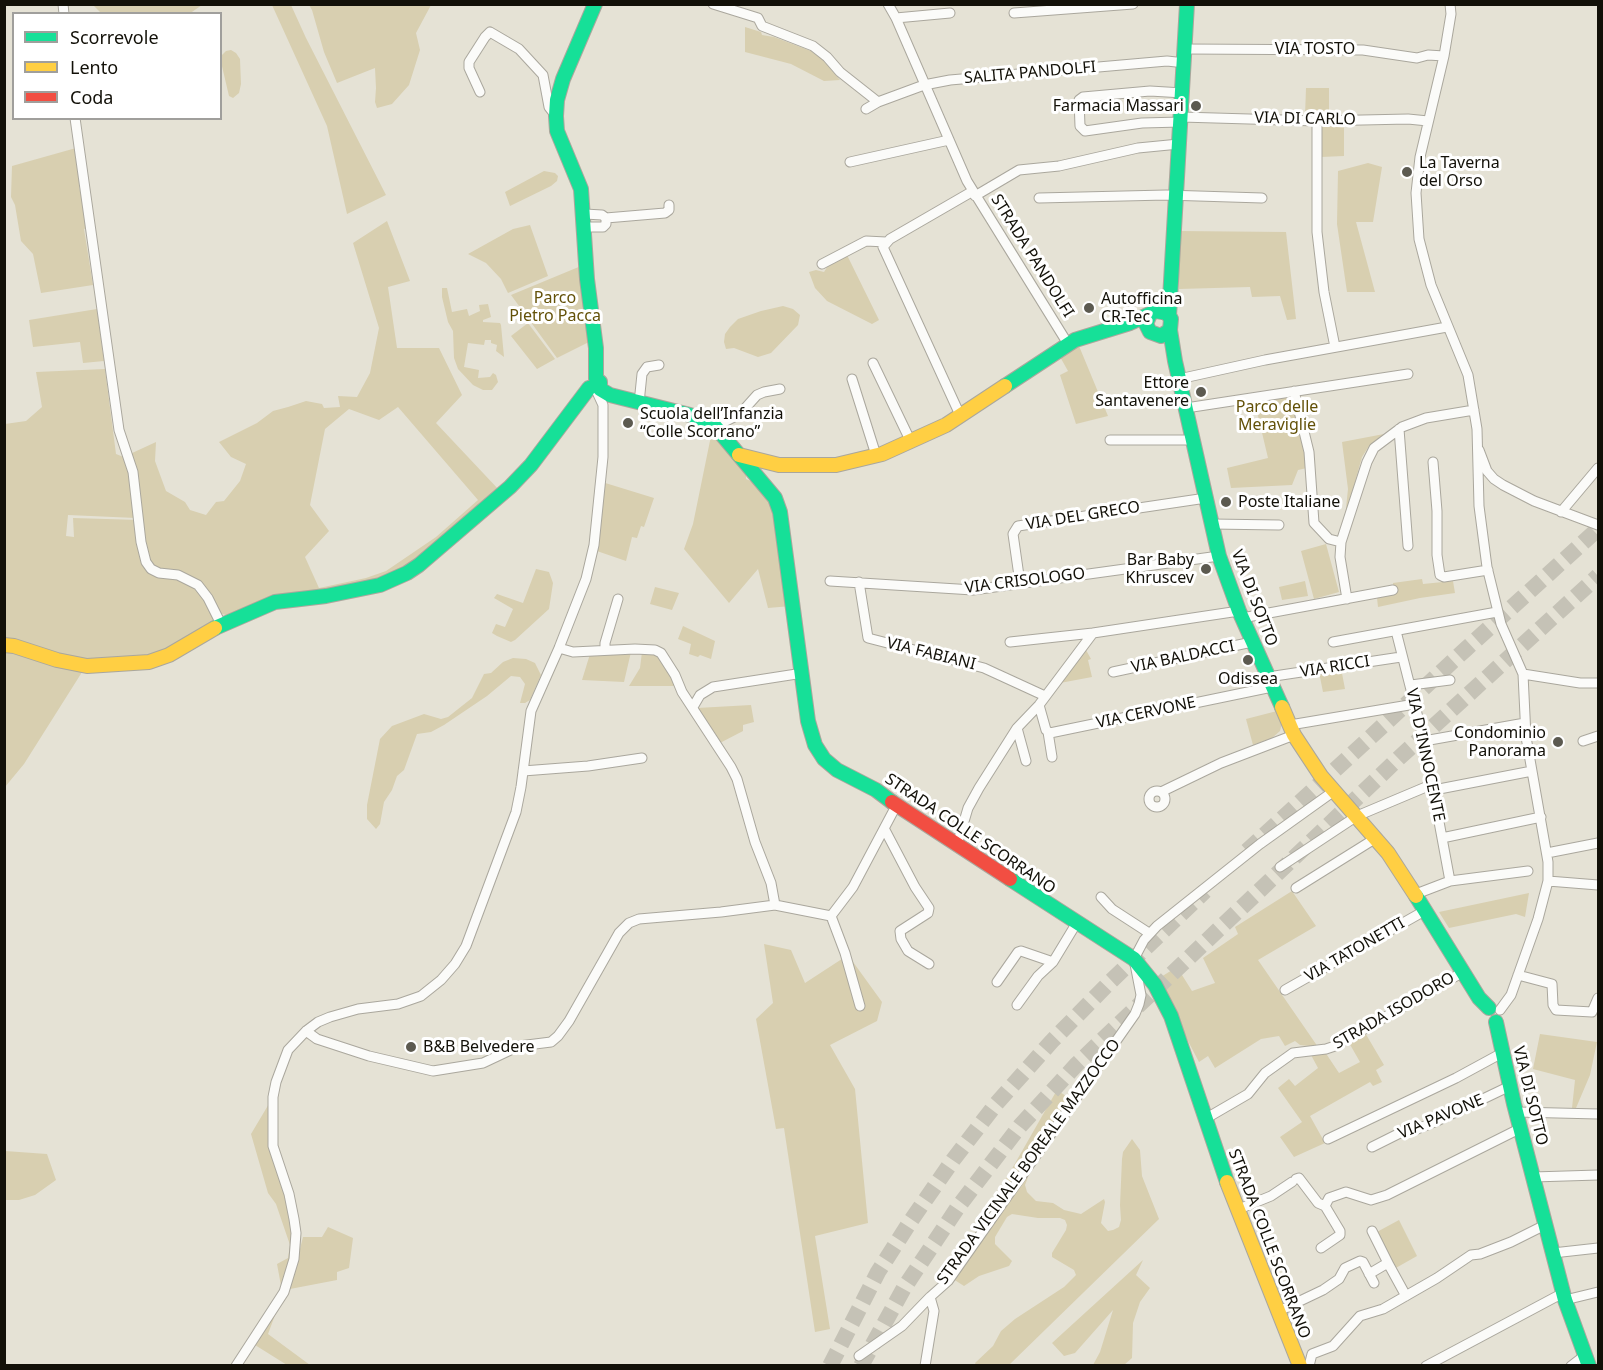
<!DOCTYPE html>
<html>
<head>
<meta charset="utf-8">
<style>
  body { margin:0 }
  #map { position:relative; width:1603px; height:1370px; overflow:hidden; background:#e5e2d5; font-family:"Noto Sans",sans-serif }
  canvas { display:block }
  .frame { position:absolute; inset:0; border:6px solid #121008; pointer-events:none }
  .legend { position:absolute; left:12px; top:12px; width:210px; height:108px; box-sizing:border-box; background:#fff; border:2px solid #a09f9c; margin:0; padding:8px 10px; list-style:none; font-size:18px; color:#121008 }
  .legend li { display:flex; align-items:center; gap:12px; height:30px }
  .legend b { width:30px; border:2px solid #a09f9c }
</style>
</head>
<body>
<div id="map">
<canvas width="1603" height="1370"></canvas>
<div class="frame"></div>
<ul class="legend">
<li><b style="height:8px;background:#16e098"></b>Scorrevole</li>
<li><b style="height:8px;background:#ffcf43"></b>Lento</li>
<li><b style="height:8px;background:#f24e42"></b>Coda</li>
</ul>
</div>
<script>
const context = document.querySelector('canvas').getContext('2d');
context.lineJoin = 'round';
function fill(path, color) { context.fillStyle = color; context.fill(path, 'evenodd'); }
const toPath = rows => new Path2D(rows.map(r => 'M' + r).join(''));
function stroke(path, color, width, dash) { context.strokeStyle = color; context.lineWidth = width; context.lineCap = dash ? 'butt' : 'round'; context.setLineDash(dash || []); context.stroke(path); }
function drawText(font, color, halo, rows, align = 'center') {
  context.font = font + ' "Noto Sans",sans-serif'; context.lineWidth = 6; context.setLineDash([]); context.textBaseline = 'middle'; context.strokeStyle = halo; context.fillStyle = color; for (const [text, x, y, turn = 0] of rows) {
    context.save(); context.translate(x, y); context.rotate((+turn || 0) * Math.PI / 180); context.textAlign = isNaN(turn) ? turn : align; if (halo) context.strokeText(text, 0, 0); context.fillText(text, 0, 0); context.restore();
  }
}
fill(toPath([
  [93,5,202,5,189,14,101,13],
  [272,5,291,5,306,38,386,195,347,214,327,126],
  [309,5,431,5,416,33,420,50,409,85,392,104,377,108,375,102,376,88,375,68,337,83,324,52,312,10],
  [745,27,761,32,762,35,774,37,811,51,823,60,840,80,824,81,791,64,745,52],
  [231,50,236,53,240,59,241,84,239,93,233,98,229,96,221,62,222,55,226,51],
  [1306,88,1329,88,1329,115,1305,116],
  [1320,124,1344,125,1344,156,1321,157],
  [76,148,81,186,79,187,80,191,81,191,87,228,84,229,93,285,41,293,33,254,21,241,15,205,11,197,12,166],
  [1368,163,1382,167,1373,222,1356,222,1375,292,1347,292,1337,224,1338,171],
  [544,171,555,173,558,176,557,181,551,186,510,206,505,192],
  [387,221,410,281,388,287,397,348,439,348,462,395,436,423,500,491,414,564,380,581,226,615,218,613,221,624,169,653,87,664,12,638,5,639,5,424,26,421,42,407,36,372,105,369,116,454,126,458,129,469,136,518,68,515,66,536,74,537,73,518,139,520,130,454,156,442,155,461,166,491,185,502,190,510,206,515,216,502,224,501,240,481,246,464,231,457,219,442,257,423,273,411,288,407,306,401,322,404,324,408,340,407,338,396,357,397,370,373,379,328,353,243],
  [398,407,478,500,436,537,386,571,366,578,319,588,305,557,329,531,310,505,325,429,349,409,379,420],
  [530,225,548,276,508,293,501,279,486,263,468,254,513,229],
  [1177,231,1286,232,1296,319,1287,320,1280,296,1252,297,1250,287,1179,289],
  [846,253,879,320,872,324,827,301,815,288,809,272,816,270,824,272,831,261],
  [581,266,585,306,582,308,585,310,591,341,557,358,511,295],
  [442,288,447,288,452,312,467,309,469,316,480,311,479,305,488,304,491,317,483,320,483,322,500,323,501,325,504,357,496,351,497,345,491,343,491,340,485,340,484,345,468,343,464,367,479,370,478,378,490,377,493,373,496,375,498,382,492,390,483,390,473,385,458,369,454,358,453,331,448,322,442,297],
  [783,306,793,309,800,315,798,325,771,353,758,357,734,348,726,349,724,342,725,334,730,327,738,319,761,311],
  [97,309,104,361,83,363,80,342,33,347,29,320],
  [528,323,555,359,537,369,511,336],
  [1079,346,1108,416,1076,424,1060,375,1068,371,1059,355],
  [1292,394,1307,468,1298,470,1292,485,1231,488,1227,468,1268,458,1254,399],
  [712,431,713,437,717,438,746,473,746,479,755,483,771,504,777,524,791,606,768,608,758,569,729,603,684,549,693,524],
  [1384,434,1369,446,1362,457,1345,518,1348,489,1342,442],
  [602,482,654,498,644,527,641,526,637,538,632,537,626,561,594,550],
  [1326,544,1339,592,1314,599,1301,551],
  [536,569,549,572,553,583,549,609,515,640,511,642,497,636,492,633,496,624,505,627,513,609,494,598,497,594,523,603],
  [1422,579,1423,584,1453,581,1455,593,1420,598,1378,607,1377,598,1394,595,1393,583],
  [1305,581,1308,596,1282,600,1279,587],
  [655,587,679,593,672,610,650,604],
  [683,626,715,641,711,659,700,655,698,657,689,654,691,644,678,639],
  [5,649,84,669,24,764,5,787],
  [1086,650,1091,659,1088,660,1092,677,1060,683],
  [631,652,624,682,582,680,590,654],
  [642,652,655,654,663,660,676,686,629,686,640,668],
  [513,658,526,659,535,663,541,675,530,700,525,703,520,703,525,684,520,677,511,676,487,696,444,725,431,732,417,734,404,770,397,776,392,790,384,802,380,824,376,829,367,819,367,805,380,739,392,726,424,714,441,719,448,717,472,698,484,674,491,673,503,662],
  [1341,668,1345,689,1323,692,1319,672],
  [751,705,754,722,743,725,743,731,718,744,697,708],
  [1277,711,1282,723,1280,731,1272,738,1253,745,1246,719],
  [1292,891,1316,926,1258,960,1318,1047,1300,1045,1295,1041,1285,1046,1279,1036,1261,1039,1215,1068,1208,1056,1199,1062,1156,980,1177,967,1192,991,1215,983,1203,958,1238,934,1235,927],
  [1529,893,1525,917,1516,914,1449,928,1439,912],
  [764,944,791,950,805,983,848,955,882,1002,877,1021,830,1045,855,1089,868,1223,815,1236,830,1329,815,1332,784,1128,776,1129,756,1019,773,1003],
  [1364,1031,1384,1065,1376,1070,1382,1082,1373,1086,1370,1082,1310,1116,1325,1143,1294,1157,1280,1137,1302,1122,1278,1088,1289,1079,1295,1086,1318,1068,1311,1055,1325,1052,1339,1073,1360,1062,1348,1041],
  [1540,1034,1597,1042,1590,1075,1576,1108,1572,1108,1575,1080,1533,1069],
  [1057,1090,1078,1104,1030,1172,1025,1185,1027,1192,1036,1201,1053,1203,1064,1210,1081,1214,1104,1199,1105,1202,1101,1223,1108,1231,1113,1230,1119,1227,1121,1220,1120,1205,1122,1159,1123,1152,1132,1139,1140,1150,1142,1176,1159,1219,1009,1365,976,1365,975,1363,993,1346,1001,1331,1015,1319,1064,1287,1076,1275,1074,1270,1052,1257,1052,1253,1066,1230,1067,1225,1065,1220,1060,1218,1038,1218,1012,1214,1007,1217,995,1237,995,1244,1012,1261,1009,1266,979,1276,964,1286,950,1277],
  [273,1097,273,1146,296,1233,282,1291,277,1264,288,1258,290,1245,276,1204,268,1193,251,1134],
  [5,1151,47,1154,56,1180,35,1195,19,1200,5,1200],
  [1399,1220,1417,1256,1394,1269,1375,1233],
  [328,1227,353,1238,349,1268,337,1272,337,1280,290,1289,303,1237,322,1237],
  [1143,1260,1136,1275,1150,1288,1140,1302,1133,1323,1132,1358,1124,1365,1093,1365,1100,1352,1113,1310,1075,1353,1064,1356,1052,1343],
  [281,1299,268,1334,310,1365,287,1365,255,1345]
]), '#d8cfb0');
stroke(toPath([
  [1247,851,1466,649,1598,529],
  [830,1366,878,1272,910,1222,953,1160,996,1104,1052,1041,1109,983,1205,891],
  [861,1366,904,1288,958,1207,1020,1126,1077,1064,1400,757,1598,576]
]), '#c5c2b6', 16, [16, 8]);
const street = toPath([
  [63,4,64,14],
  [713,4,758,18,762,26,813,46,827,57,840,72,878,102,924,85,950,80,1167,61,1185,63],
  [888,4,896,18,967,181,1068,344],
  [1450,4,1451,14,1444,56,1420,157,1416,193,1419,239,1431,285,1468,375,1477,429,1479,506,1487,567,1501,624,1523,674,1526,737,1548,862,1548,881,1538,919,1511,995,1500,1010],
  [1014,13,1133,4],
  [896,18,950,13],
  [1185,49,1363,50,1417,58,1428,55,1444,56],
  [480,92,469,68,469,62,485,37,490,32,519,49,543,75,549,107,556,116],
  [866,109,878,102],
  [1181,117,1317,121,1408,119,1428,121],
  [75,118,119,430,133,472,141,542,146,562,151,569,159,573,178,575,198,585,208,598,221,624],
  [1317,121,1317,232,1324,292,1335,347],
  [1181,122,1142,123,1085,131,1080,126,1079,100,1083,97,1150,91,1183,93],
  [850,162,949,140],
  [975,196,1019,170,1059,166,1138,148,1179,144],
  [1039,198,1166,195,1262,198],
  [585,214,602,215,606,218,606,224,603,227,585,227],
  [606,218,665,213,669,210,669,205],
  [822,264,866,241,886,242],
  [873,363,911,442],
  [852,379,876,455],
  [1179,379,1265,360,1447,327],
  [1294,391,1309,452,1314,523,1329,539,1341,542],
  [639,403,642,374,647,367,659,365],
  [1186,408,1408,374],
  [960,415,883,247,890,239,973,191],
  [716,426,740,414,757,395,764,392,780,389],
  [1399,429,1408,546],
  [1110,440,1193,440],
  [1479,450,1487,471,1494,479,1503,485,1534,501,1598,525],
  [1433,462,1437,511,1437,555,1440,575,1444,577,1488,570],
  [1561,512,1598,468],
  [1212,524,1279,525],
  [830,581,973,590,1219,556],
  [859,582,868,638,984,668,1045,696],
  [1020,583,1013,534,1018,526,1206,498],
  [1347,599,1340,557,1341,542,1367,462,1374,448,1402,427,1426,418,1474,410],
  [1242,618,1393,590],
  [1396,631,1424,741,1450,881],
  [1010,642,1093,633],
  [1333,642,1497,612],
  [559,648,573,652,635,649,655,650,661,653,675,675,682,692,731,767,737,779,755,842,771,883,775,905],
  [605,650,605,643,618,599],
  [1113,672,1252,642],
  [1523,674,1580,683,1598,683],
  [1268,677,1401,657],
  [1411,685,1450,680],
  [1039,705,1046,730,1050,733,1272,687],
  [693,707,700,695,713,687,803,673],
  [1290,725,1415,704],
  [1017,728,1026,761],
  [1048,732,1052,757],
  [1424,741,1525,723],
  [1583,741,1598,736],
  [523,771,588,766,642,758],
  [1434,790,1532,771],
  '1149 799a8 8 0 1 1 16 0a8 8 0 1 1-16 0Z',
  [1161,792,1221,763,1294,735],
  [885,830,915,887,929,908,928,913,900,931,901,939,908,951,929,964],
  [1442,838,1541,817],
  [957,845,968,808,979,788,1017,728,1039,705,1093,633,1239,611],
  [1547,853,1598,843],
  [1280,867,1357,816,1433,784],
  [1548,881,1598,885],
  [1296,888,1376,838],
  [1416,894,1450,881,1528,871],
  [1101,897,1112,909,1149,933],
  [831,916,853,887,896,806],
  [1518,975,1552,984,1553,1005,1556,1010,1592,1012,1598,998],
  [997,982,1018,952,1021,951,1053,962],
  [1285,990,1426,910],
  [1017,1005,1038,976,1053,962,1076,924],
  [306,1031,317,1039,369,1056,433,1071,483,1063,519,1046,551,1042,558,1036,569,1021,619,933,629,923,639,919,721,912,775,905,831,916,845,953,860,1006],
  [1517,1112,1598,1114],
  [1205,1119,1248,1094,1265,1073,1293,1053,1326,1049,1335,1046,1463,972],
  [1328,1139,1456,1078,1502,1053],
  [1372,1147,1408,1129,1415,1130,1437,1121,1510,1086],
  [1533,1177,1598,1175],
  [1296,1179,1299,1178,1318,1203,1325,1206],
  [1239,1209,1271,1196,1292,1182],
  [1372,1231,1389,1265],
  [1321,1248,1340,1235,1340,1231,1325,1206,1329,1198,1346,1192,1371,1200,1387,1195,1521,1128],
  [1553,1253,1598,1248],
  [1369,1274,1386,1264,1389,1265,1406,1296],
  [1565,1300,1598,1292],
  [1279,1311,1323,1290,1339,1279,1345,1268,1360,1261,1363,1262,1374,1283],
  [859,1356,902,1326,930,1297],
  [236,1366,284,1292,294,1259,296,1233,294,1219,289,1194,273,1146,273,1097,276,1082,288,1050,306,1031,318,1022,330,1017,358,1009,398,1004,421,996,441,980,455,964,466,946,516,812,521,787,531,711,559,648,586,579,594,545,603,457,603,405,597,392],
  [925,1366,934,1311,930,1297,948,1281,1135,1014,1139,1004,1141,995,1134,959,1144,940,1157,926,1260,844,1334,791],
  [1309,1366,1312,1354,1333,1346,1360,1316,1383,1309,1437,1278,1471,1255,1480,1254,1511,1242,1545,1225],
  [1426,1366,1563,1293],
  [1571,1366,1584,1356]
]);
const fast = toPath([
  [595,4,563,79,557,100,556,116,557,131,581,189,587,279,596,348,596,379,600,382,600,389],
  [1150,314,1146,324,1150,332,1161,336,1170,330],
  [1169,316,1187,4],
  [1005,386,1075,340,1130,323,1156,311,1167,313,1171,319,1170,330,1175,361,1219,556,1239,611,1282,707],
  [600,389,610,395,690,415,713,424,775,498,780,512,808,721,815,745,824,759,837,770,876,790,892,802],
  [215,628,275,602,326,596,380,585,407,573,419,565,510,487,531,465,589,388],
  [1010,879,1134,959,1155,985,1171,1016,1227,1182],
  [1416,896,1479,998,1489,1008],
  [1496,1022,1514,1104,1565,1300,1589,1366]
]);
const slow = toPath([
  [739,455,779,465,836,465,882,454,946,425,1005,386],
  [4,645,14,646,57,660,87,666,149,662,169,655,215,628],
  [1282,707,1294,735,1321,776,1388,853,1416,896],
  [1227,1182,1300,1366]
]);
const jam = toPath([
  [892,802,1010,879]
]);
stroke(street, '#aaa79d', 11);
stroke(fast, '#aaa79d', 16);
stroke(slow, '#aaa79d', 16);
stroke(jam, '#aaa79d', 16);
stroke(street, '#fbfbf9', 9);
stroke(fast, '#16e098', 14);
stroke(slow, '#ffcf43', 14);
stroke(jam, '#f24e42', 14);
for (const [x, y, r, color] of [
  [1196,106,6,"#5c5a50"],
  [1407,172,6,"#5c5a50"],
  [1089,308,6,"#5c5a50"],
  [1201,392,6,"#5c5a50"],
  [628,423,6,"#5c5a50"],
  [1226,502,6,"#5c5a50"],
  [1206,569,6,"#5c5a50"],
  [1248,660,6,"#5c5a50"],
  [1558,742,6,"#5c5a50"],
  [411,1047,6,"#5c5a50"]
]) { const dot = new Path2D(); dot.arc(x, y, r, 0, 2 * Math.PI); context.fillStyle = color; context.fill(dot); stroke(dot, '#fff', 2); }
drawText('16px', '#121008', '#fff', [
  ["VIA TOSTO",1315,49],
  ["SALITA PANDOLFI",1030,73,-5],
  ["VIA DI CARLO",1305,119,1],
  ["STRADA PANDOLFI",1032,256,58],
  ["VIA DEL GRECO",1083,516,-9],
  ["VIA CRISOLOGO",1025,581,-7],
  ["VIA DI SOTTO",1254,598,69],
  ["VIA FABIANI",931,654,14],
  ["VIA BALDACCI",1183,657,-12],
  ["VIA RICCI",1335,667,-9],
  ["VIA CERVONE",1146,713,-12],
  ["VIA D'INNOCENTE",1425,755,78],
  ["STRADA COLLE SCORRANO",970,834,34],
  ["VIA TATONETTI",1355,950,-30],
  ["STRADA ISODORO",1394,1011,-30],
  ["VIA DI SOTTO",1530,1096,76],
  ["VIA PAVONE",1441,1117,-23],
  ["STRADA VICINALE BOREALE MAZZOCCO",1029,1162,-54],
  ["STRADA COLLE SCORRANO",1269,1244,69]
]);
drawText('16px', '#121008', '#fff', [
  ["Farmacia Massari",1184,106,"right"],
  ["La Taverna",1419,163],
  ["del Orso",1419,181],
  ["Autofficina",1101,299],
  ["CR-Tec",1101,317],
  ["Ettore",1189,383,"right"],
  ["Santavenere",1189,401,"right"],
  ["Scuola dell’Infanzia",640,414],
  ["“Colle Scorrano”",640,432],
  ["Poste Italiane",1238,502],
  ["Bar Baby",1194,560,"right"],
  ["Khruscev",1194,578,"right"],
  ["Odissea",1248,679,"center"],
  ["Condominio",1546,733,"right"],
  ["Panorama",1546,751,"right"],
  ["B&B Belvedere",423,1047]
], 'left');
drawText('16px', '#635108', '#fff', [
  ["Parco",555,298],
  ["Pietro Pacca",555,316],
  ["Parco delle",1277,407],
  ["Meraviglie",1277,425]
]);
</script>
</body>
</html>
